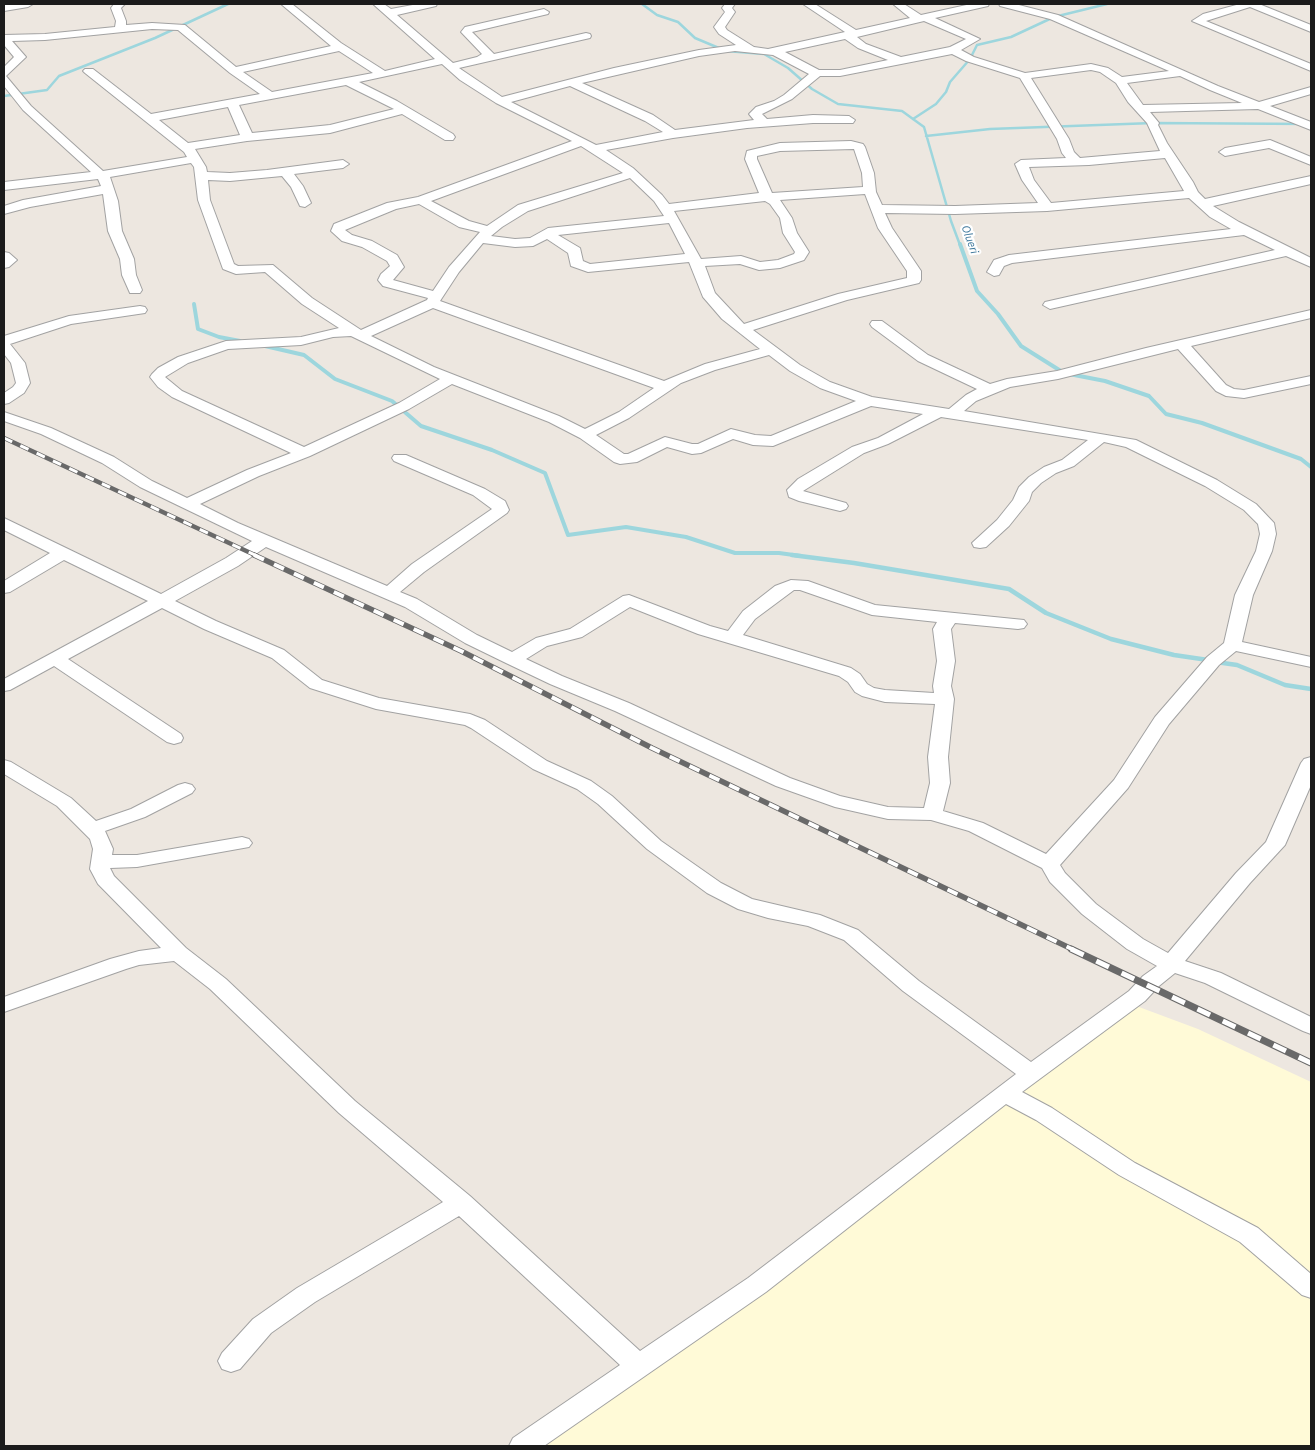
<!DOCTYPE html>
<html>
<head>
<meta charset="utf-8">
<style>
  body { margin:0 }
  #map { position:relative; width:1315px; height:1450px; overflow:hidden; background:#ede7e0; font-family:"Source Sans 3",sans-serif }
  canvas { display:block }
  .frame { position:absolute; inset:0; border:5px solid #1b1b1b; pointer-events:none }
</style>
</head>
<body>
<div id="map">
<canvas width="1315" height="1450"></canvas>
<div class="frame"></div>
</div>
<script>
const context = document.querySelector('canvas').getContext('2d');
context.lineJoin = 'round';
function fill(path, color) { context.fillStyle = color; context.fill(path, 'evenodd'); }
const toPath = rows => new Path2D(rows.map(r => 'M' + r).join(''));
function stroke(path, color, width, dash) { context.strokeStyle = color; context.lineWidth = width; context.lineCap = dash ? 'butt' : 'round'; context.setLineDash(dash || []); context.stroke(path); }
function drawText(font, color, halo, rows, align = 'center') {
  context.font = font + ' "Source Sans 3",sans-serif'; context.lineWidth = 4.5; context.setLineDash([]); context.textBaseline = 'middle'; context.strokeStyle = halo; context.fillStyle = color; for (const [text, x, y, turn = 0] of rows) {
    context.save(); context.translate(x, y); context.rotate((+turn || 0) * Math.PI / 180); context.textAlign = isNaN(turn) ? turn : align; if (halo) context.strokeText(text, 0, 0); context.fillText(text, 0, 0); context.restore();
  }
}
fill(toPath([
  [1131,1004,1198,1029,1311,1082,1311,1446,538,1446]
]), '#fffad7');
stroke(toPath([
  [642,4,657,15,678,22,695,38,726,51,764,54,788,68,812,89,838,104,902,111,924,127,951,221,960,245],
  [4,96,47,90,59,76,155,38,228,4],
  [913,119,936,104,946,92,950,82,970,59,977,45,1011,37,1054,17,1107,4],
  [926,136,990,129,1153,123,1311,124]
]), '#9dd6dd', 2.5);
stroke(toPath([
  [960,244,977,291,998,314,1021,346,1064,373,1105,381,1149,396,1166,414,1202,423,1301,459,1311,467],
  [194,304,198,329,219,337,240,341],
  [265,346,304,355,335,379,392,401,421,426,492,450,545,473,568,535,626,527,686,537,735,553,779,553,801,556]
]), '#9dd6dd', 4);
stroke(toPath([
  [792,555,854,563,1009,589,1046,613,1111,639,1174,655,1208,660],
  [1216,662,1237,665,1285,685,1311,689]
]), '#9dd6dd', 4.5);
const minor = toPath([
  [11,4,33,4,28,7,4,11,4,5,11,4],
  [114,4,125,4,121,8,126,21,126,25,152,23,185,25,236,67,331,46,281,4,292,4,341,43,385,71,435,59,373,4,384,4,391,9,418,4,437,4,436,6,397,15,453,63,477,57,482,54,461,32,465,27,544,9,549,12,548,14,472,32,494,54,586,33,590,34,591,36,590,38,459,68,502,97,614,68,699,50,736,45,719,34,714,27,725,12,722,8,725,4,735,4,732,8,735,12,725,27,727,30,754,47,768,49,845,32,803,4,815,4,856,30,910,18,893,4,904,4,921,15,971,4,989,4,988,6,935,18,980,39,961,50,974,57,1025,73,1091,64,1108,68,1122,77,1169,71,1050,19,1000,6,999,4,1015,4,1058,15,1218,86,1259,102,1311,87,1311,94,1270,106,1311,122,1311,130,1258,109,1150,112,1159,123,1158,125,1167,143,1193,182,1198,192,1205,199,1311,176,1311,184,1213,206,1239,222,1311,258,1311,267,1286,256,1050,309,1043,305,1045,302,1275,250,1244,235,1012,263,1004,266,999,275,994,276,987,272,994,260,1009,255,1231,229,1210,217,1189,198,1047,211,955,214,885,213,892,228,921,271,921,280,919,283,847,300,753,330,800,365,830,382,872,397,949,409,966,395,977,389,918,361,872,327,870,324,872,321,882,321,928,355,990,384,1007,379,1057,371,1146,348,1311,310,1311,318,1191,346,1226,385,1234,389,1244,390,1311,376,1311,384,1244,398,1226,396,1216,391,1178,349,1058,379,1010,387,976,401,964,411,1136,440,1217,480,1256,504,1274,523,1276,534,1272,551,1253,595,1242,642,1311,657,1311,667,1236,651,1219,665,1169,724,1128,788,1060,865,1065,873,1096,904,1143,939,1168,953,1236,873,1266,842,1301,763,1304,759,1311,757,1311,785,1285,845,1250,883,1185,961,1221,973,1311,1017,1311,1034,1303,1031,1205,983,1175,973,1159,986,1145,1001,1022,1092,1052,1108,1135,1163,1258,1228,1311,1274,1311,1298,1302,1295,1240,1242,1119,1175,1036,1120,1006,1104,766,1292,544,1446,509,1446,513,1438,620,1365,459,1216,315,1302,271,1333,240,1369,231,1372,222,1369,218,1361,222,1353,253,1319,297,1288,443,1202,339,1113,210,989,174,961,139,965,126,969,4,1012,4,997,110,959,139,951,161,948,98,884,90,869,93,849,90,839,57,806,4,774,4,760,11,762,71,798,96,821,131,809,178,785,185,783,192,785,195,789,192,793,145,817,105,831,113,849,112,855,137,855,242,837,249,839,252,843,249,847,137,867,110,868,114,876,186,948,226,979,355,1101,470,1196,640,1351,748,1278,1016,1074,903,991,844,940,808,926,768,918,738,909,707,893,647,849,598,804,577,789,533,769,471,728,465,725,376,709,310,688,272,658,204,629,162,608,68,659,181,734,183,738,181,742,174,744,167,742,54,666,10,690,4,691,4,679,148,601,64,560,10,592,4,593,4,581,50,553,4,530,4,518,161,594,226,558,252,541,140,487,102,463,41,434,4,421,4,412,51,428,114,457,152,481,187,498,247,470,291,453,172,397,158,387,150,377,152,374,158,368,178,357,226,341,301,337,339,328,302,304,265,272,236,274,223,269,198,200,194,167,191,163,110,177,118,201,122,231,134,259,136,275,142,290,140,293,130,293,122,275,120,259,108,231,103,194,30,207,4,214,4,206,23,200,101,186,98,179,4,190,4,182,91,172,23,110,4,86,4,67,14,57,4,45,4,35,45,34,115,27,116,21,111,8,114,4],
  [924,21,966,39,950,47,901,57,866,44,857,37,924,21],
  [152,29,178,30,230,73,260,94,151,114,93,69,85,69,83,71,85,73,184,152,187,157,103,171,31,106,6,76,26,57,12,41,45,40,152,29],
  [845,39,858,48,888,60,840,70,819,70,785,52,845,39],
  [339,51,373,73,272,92,243,72,339,51],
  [735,51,773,55,809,74,784,95,774,101,756,107,749,114,754,120,675,130,653,115,582,83,699,56,735,51],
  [952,54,966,61,1020,78,1057,139,1062,153,1066,158,1021,160,1015,164,1022,180,1038,203,955,206,882,205,876,192,874,173,865,147,863,144,851,141,780,143,747,151,745,159,759,193,669,204,662,195,633,168,606,150,673,138,747,128,813,123,853,123,855,120,849,116,813,115,767,119,762,114,792,99,820,76,840,76,952,54],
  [442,64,460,80,496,103,572,141,418,197,387,203,334,224,331,231,342,241,362,247,387,261,390,266,381,274,378,280,383,286,428,298,427,300,361,330,312,298,273,265,238,266,234,264,210,200,208,180,230,181,282,176,291,187,300,206,305,207,311,203,303,186,294,174,343,168,349,164,343,160,267,170,230,173,207,172,206,167,195,149,247,141,330,133,402,114,445,140,453,140,455,137,453,134,397,101,359,82,442,64],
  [1091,70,1100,72,1116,83,1128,102,1147,123,1160,151,1080,158,1074,152,1069,139,1031,78,1091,70],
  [1180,76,1210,90,1242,103,1143,105,1127,83,1180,76],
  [346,85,394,109,330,125,252,133,239,105,346,85],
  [570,86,645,121,663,132,596,145,511,102,570,86],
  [228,107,240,135,188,143,159,120,228,107],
  [581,146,623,173,518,205,487,226,469,221,431,201,581,146],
  [854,149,862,173,863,187,772,193,757,159,757,156,780,151,854,149],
  [1165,158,1184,191,1051,203,1034,180,1029,167,1089,165,1165,158],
  [630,178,654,201,664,216,548,228,530,238,515,239,491,236,502,227,528,211,630,178],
  [865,194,878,228,907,271,907,278,838,294,744,324,715,293,705,266,740,264,759,270,780,268,804,260,809,252,797,233,792,218,780,200,865,194],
  [765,201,770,204,780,218,783,233,795,252,794,254,778,260,760,262,741,256,701,259,674,211,765,201],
  [419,204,459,227,480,232,449,267,433,291,393,280,404,267,397,255,372,241,352,235,345,230,396,209,419,204],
  [669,223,685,254,590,264,583,261,580,248,558,235,669,223],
  [547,239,568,253,571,266,588,272,689,262,703,297,722,319,760,349,705,364,664,381,440,301,459,272,483,243,515,247,533,246,547,239],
  [433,308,654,388,619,412,585,429,559,416,434,367,371,336,433,308],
  [351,336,440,379,399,403,304,447,182,391,165,377,188,363,228,349,301,345,333,337,351,336],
  [769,355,790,371,820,388,856,401,771,436,755,435,731,429,698,444,692,444,665,437,628,454,624,454,596,435,629,418,681,383,715,370,769,355],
  [452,384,549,422,580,438,614,462,620,464,637,462,667,447,692,454,701,453,733,439,753,445,773,446,871,406,923,414,878,438,852,447,798,479,787,490,789,497,799,501,840,511,846,509,848,506,846,503,803,491,864,453,888,444,941,417,1088,440,1062,460,1044,467,1029,477,1019,487,1013,500,997,520,972,543,974,547,980,548,986,547,1009,526,1029,501,1032,492,1041,483,1056,473,1074,466,1104,442,1126,447,1205,486,1244,510,1258,524,1260,534,1256,551,1235,595,1224,643,1207,657,1155,717,1114,780,1046,854,983,823,943,811,950,783,948,757,954,699,951,686,955,661,951,629,955,623,1018,629,1024,628,1027,624,1024,620,875,605,808,581,791,580,775,586,743,611,728,631,710,626,629,595,623,596,570,629,536,638,512,652,477,635,417,599,400,592,424,572,507,513,509,510,505,501,485,489,406,455,394,455,392,458,394,461,473,495,492,509,412,564,387,586,238,523,200,504,259,476,310,456,409,409,452,384],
  [266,547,405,607,465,643,506,663,550,684,615,711,776,786,835,807,888,819,931,820,969,831,1042,868,1050,882,1082,914,1127,949,1157,966,1143,976,1129,991,1031,1062,919,981,858,930,820,915,752,899,721,883,661,841,612,796,591,781,547,761,485,720,470,714,379,698,322,680,284,650,216,621,175,601,238,566,266,547],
  [794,590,800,590,872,615,937,622,933,629,937,661,933,686,934,693,885,690,874,688,867,684,860,674,851,668,743,635,755,619,794,590],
  [630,607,698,634,839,676,848,682,855,692,862,696,885,702,935,704,928,757,930,783,924,808,888,807,840,796,790,778,629,703,562,676,526,659,547,646,582,637,630,607],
  [1240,4,1259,4,1311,25,1311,32,1250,7,1206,21,1311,64,1311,71,1192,21,1203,14,1240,4],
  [1270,140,1311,157,1311,165,1269,148,1225,156,1219,152,1225,148,1270,140],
  [4,252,9,253,17,260,9,267,4,268,4,252],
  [140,306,145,307,147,310,145,313,71,324,10,344,25,363,30,383,24,393,9,403,4,404,4,393,13,387,16,383,11,363,4,354,4,336,69,316,140,306]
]);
stroke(minor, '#a2a2a2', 2);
fill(minor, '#fff');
const railFar2 = toPath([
  [4,438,257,556]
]);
const railFar1 = toPath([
  [254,555,461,651,652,748,1074,950]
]);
const rail = toPath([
  [1071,949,1311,1063]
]);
stroke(railFar2, '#696969', 4.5);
stroke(railFar1, '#696969', 5.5);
stroke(rail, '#696969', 7);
stroke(railFar2, '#fff', 3, [9]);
stroke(railFar1, '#fff', 4, [11]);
stroke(rail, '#fff', 5, [14]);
drawText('italic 12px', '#40799d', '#fff', [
  ["Olueri",969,240,70]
]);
</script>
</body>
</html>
